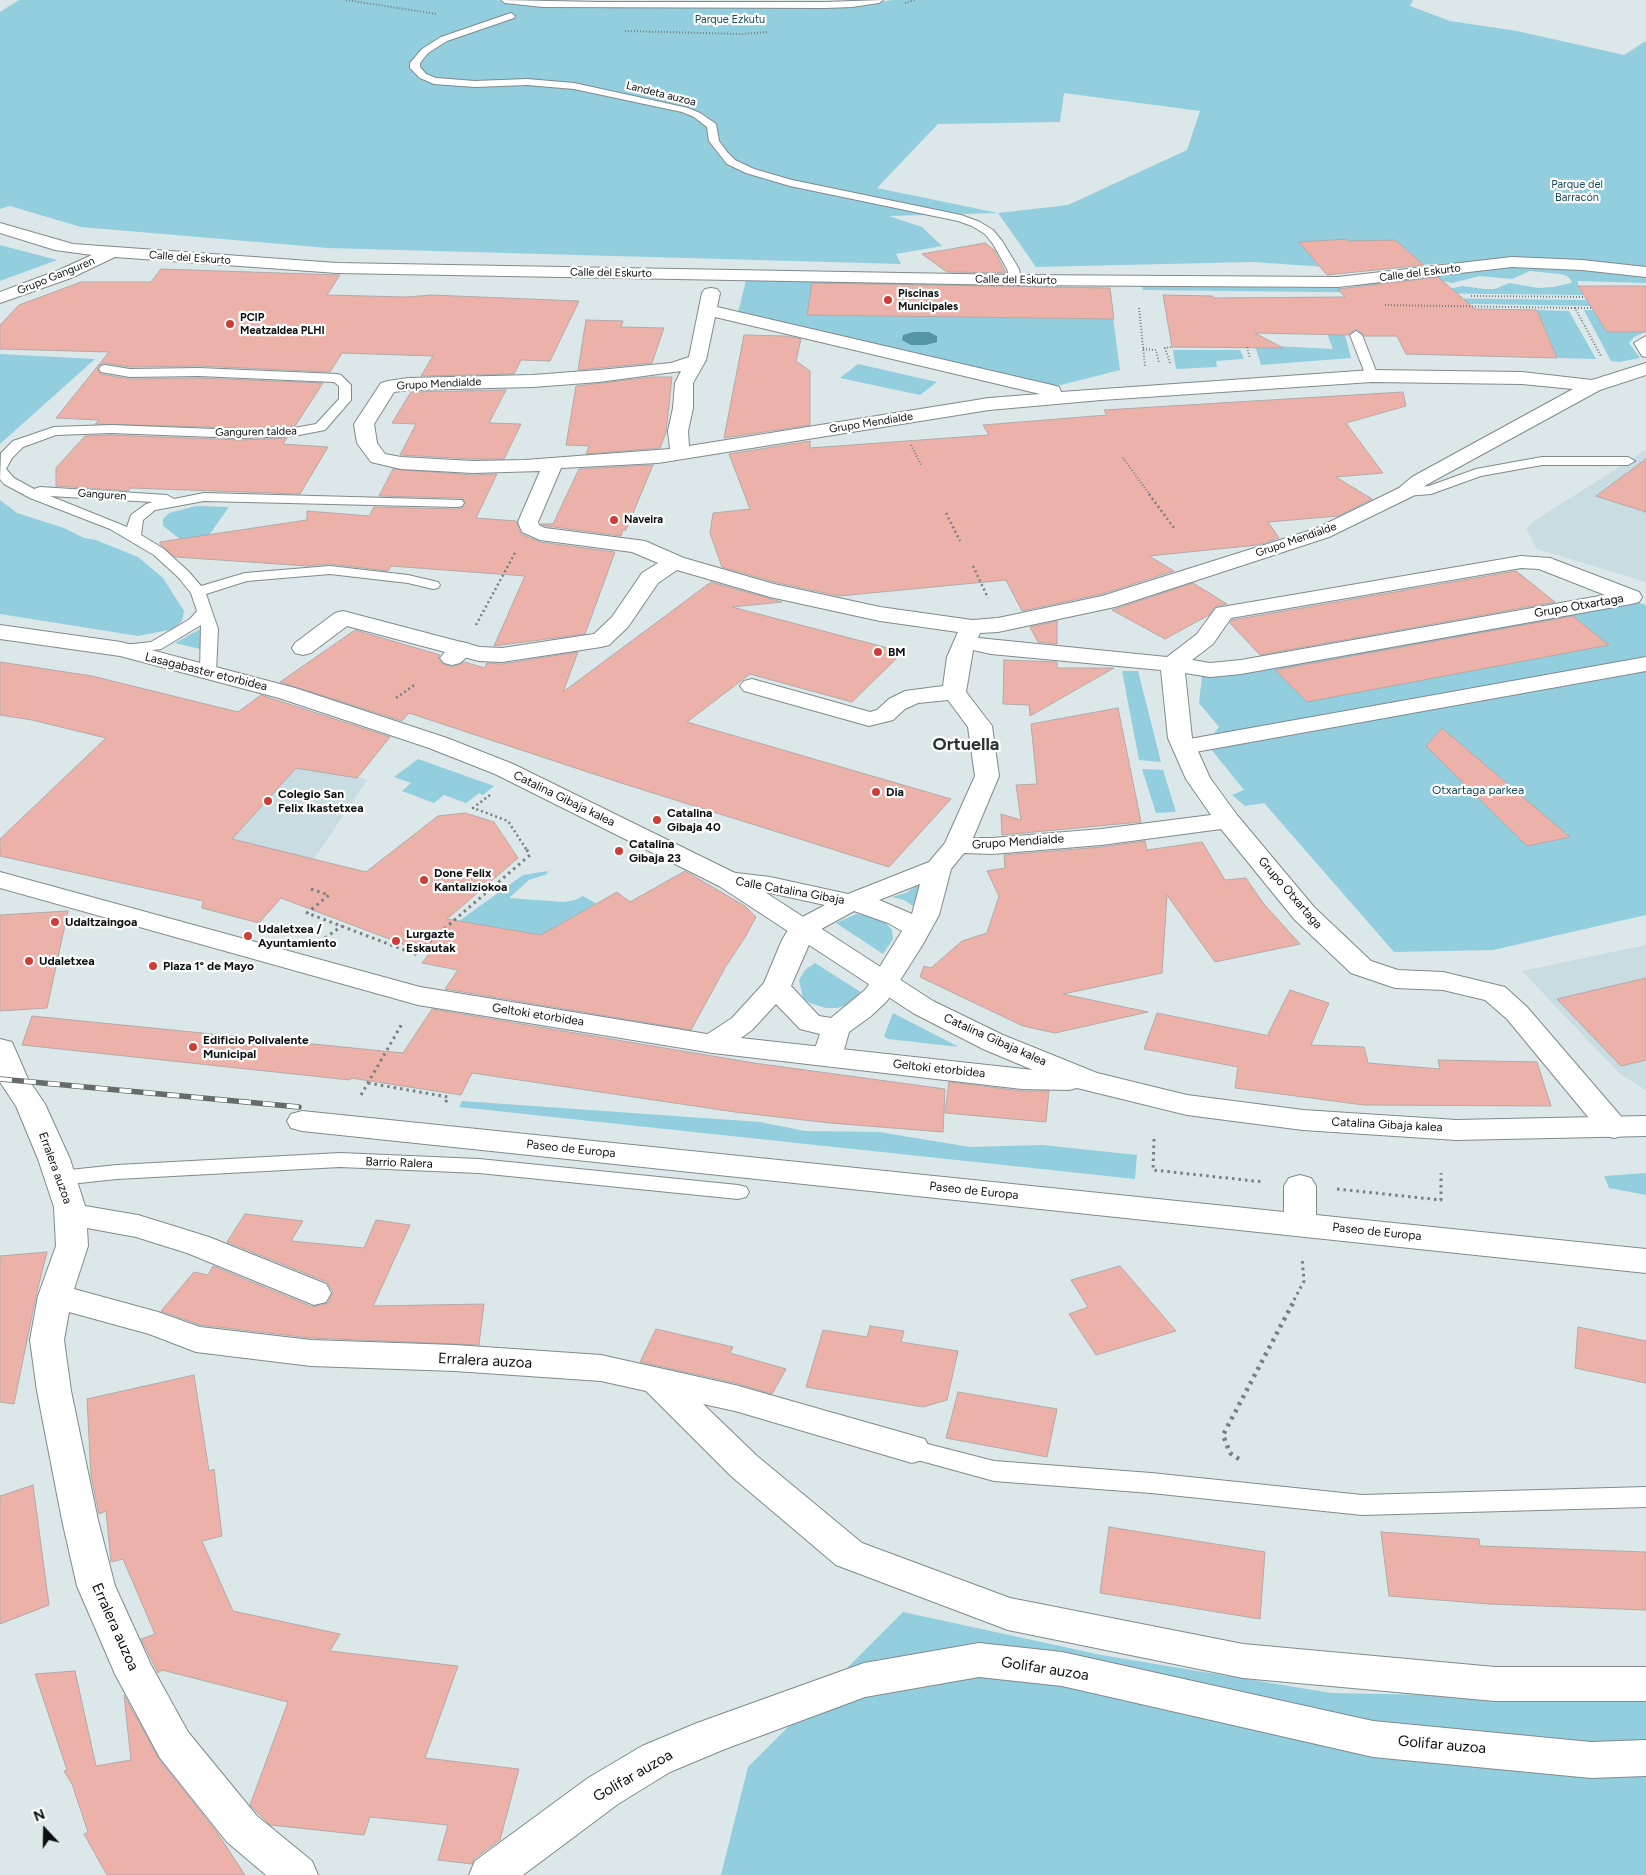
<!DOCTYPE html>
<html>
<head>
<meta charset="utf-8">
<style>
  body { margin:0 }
  #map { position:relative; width:1646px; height:1875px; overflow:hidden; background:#dce7e9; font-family:Figtree,sans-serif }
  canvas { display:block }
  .north { position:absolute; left:20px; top:1805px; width:50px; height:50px; -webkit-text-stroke:4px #fff; paint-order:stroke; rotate:339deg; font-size:14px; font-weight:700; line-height:20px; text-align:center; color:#0d1011 }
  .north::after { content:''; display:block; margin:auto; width:18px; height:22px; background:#0d1011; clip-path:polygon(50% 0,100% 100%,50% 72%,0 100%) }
</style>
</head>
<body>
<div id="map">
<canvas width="1646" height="1875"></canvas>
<div class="north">N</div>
</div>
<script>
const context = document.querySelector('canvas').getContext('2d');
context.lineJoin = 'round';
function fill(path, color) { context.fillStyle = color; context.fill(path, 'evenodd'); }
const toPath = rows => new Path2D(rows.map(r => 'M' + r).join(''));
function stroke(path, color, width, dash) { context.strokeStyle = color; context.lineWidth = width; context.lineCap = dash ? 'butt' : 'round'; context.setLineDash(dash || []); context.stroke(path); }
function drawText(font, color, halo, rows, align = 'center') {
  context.font = font + ' Figtree,sans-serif'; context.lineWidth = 4.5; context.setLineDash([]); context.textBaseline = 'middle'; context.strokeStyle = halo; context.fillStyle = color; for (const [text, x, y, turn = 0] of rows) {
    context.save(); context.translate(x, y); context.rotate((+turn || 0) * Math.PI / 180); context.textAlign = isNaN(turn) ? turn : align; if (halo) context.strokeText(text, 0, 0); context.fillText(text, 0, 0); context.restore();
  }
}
fill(toPath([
  [1646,450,1646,582,1537,549,1526,529,1534,521],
  [238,739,367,780,314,859,164,823],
  [1646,945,1646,1090,1620,1074,1522,971]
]), '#c8dce1');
fill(toPath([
  [19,0,495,0,568,7,851,6,893,0,1413,0,1410,6,1450,21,1517,31,1624,55,1646,41,1646,270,1532,258,1357,269,1252,262,1036,267,998,213,889,216,922,227,942,246,896,254,901,264,328,248,81,227,10,206,0,209,0,12],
  [1064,93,1200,111,1187,150,1068,205,998,213,877,188,938,124,1060,122],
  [0,245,57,260,0,281],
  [1499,267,1578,268,1646,276,1646,283,1578,281,1578,286,1583,295,1143,290,1142,286,1419,289,1448,289,1463,286,1484,289,1495,289,1509,283,1538,288,1553,287,1571,283,1572,281,1567,276,1560,274,1530,271,1512,279,1480,276,1452,283,1438,280,1406,285,1346,286],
  [746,280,1109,288,1120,370,1053,387,738,313],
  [1337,297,1586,300,1591,306,1375,302],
  [1537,310,1569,311,1596,359,1557,358],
  [1584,310,1593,310,1607,332,1645,332,1634,337,1629,343,1640,358,1619,362,1611,361],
  [1319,313,1338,335,1345,335,1351,358,1261,365,1255,345,1333,349],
  [1173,350,1240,350,1244,359,1216,361,1217,367,1176,369],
  [0,354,95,359,0,444],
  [858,364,937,382,920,395,840,378],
  [0,500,17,513,64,528,84,538,96,540,138,557,163,578,184,611,182,621,174,629,138,636,0,614],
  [196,506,229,507,197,552,163,526,163,519,169,513],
  [1633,601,1646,605,1646,915,1493,950,1394,952,1264,803,1245,806,1232,795,1244,790,1206,743,1219,727,1199,703,1202,676,1618,602],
  [204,627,200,649,175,643],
  [1122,671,1138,671,1161,762,1139,760],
  [418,759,494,786,483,795,479,793,466,803,444,795,434,803,402,791,411,783,394,777],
  [1142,769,1163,770,1176,812,1156,813],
  [548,871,547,874,529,880,509,898,564,902,575,900,583,896,597,904,541,935,459,921,523,875],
  [925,880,921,911,904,900,892,897,906,893],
  [856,914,872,916,885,922,892,930,893,939,883,954,836,923],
  [815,963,867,996,858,1002,837,1008,826,1008,810,1003,803,998,799,980,805,970],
  [893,1013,959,1047,888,1039,884,1036],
  [462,1101,760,1122,805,1131,879,1132,970,1147,1043,1145,1137,1155,1135,1179,459,1107],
  [1646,1173,1646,1195,1609,1188,1604,1176],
  [903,1612,1101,1655,1331,1693,1646,1699,1646,1875,721,1875,748,1767]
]), '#92cede');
fill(toPath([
  [914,332,929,332,937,336,937,342,926,345,911,345,902,340,903,335]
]), '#5594a3');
const building = toPath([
  [1347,239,1348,241,1395,240,1424,265,1327,275,1299,242,1347,239],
  [985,243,994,250,1006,273,947,272,922,254,985,243],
  [161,269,340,275,327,295,407,297,431,295,579,301,550,361,521,360,514,374,421,376,433,356,342,353,330,372,199,366,130,367,105,363,101,364,97,368,101,374,130,379,199,378,323,383,295,426,241,428,95,424,99,420,56,418,109,352,0,349,0,325,19,305,81,282,151,282,161,269],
  [1438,277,1475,309,1537,310,1557,358,1406,354,1397,336,1364,336,1357,329,1348,335,1255,333,1283,348,1172,347,1163,295,1213,296,1213,298,1345,297,1338,289,1438,277],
  [812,283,1110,288,1114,319,807,315,812,283],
  [1578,286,1646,286,1646,332,1607,332,1578,286],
  [586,320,623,321,621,327,664,328,652,363,578,370,586,320],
  [744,335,786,336,801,339,796,361,810,371,810,425,724,438,744,335],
  [653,377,672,377,666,433,660,448,586,454,589,446,566,445,576,386,653,377],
  [506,390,489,423,521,424,504,459,473,459,400,455,416,424,392,423,411,392,506,390],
  [1403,392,1406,406,1346,423,1383,473,1336,477,1372,499,1338,516,1268,522,1279,538,1258,545,1149,556,1174,571,1102,594,1022,611,1006,580,839,596,774,582,722,567,710,533,713,513,750,509,729,454,810,441,810,448,989,435,983,425,1107,415,1104,410,1403,392],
  [111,435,241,440,287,438,283,444,328,447,300,494,131,488,128,491,56,486,56,468,85,436,111,435],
  [1646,459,1646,512,1596,496,1646,459],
  [653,465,626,530,623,530,621,536,546,526,541,524,553,524,579,469,653,465],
  [393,469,473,475,497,474,476,518,516,521,521,534,540,542,615,552,585,634,494,646,525,576,391,566,388,571,330,564,308,566,175,557,160,544,160,542,307,520,307,511,369,516,374,507,457,509,462,508,466,504,462,498,379,496,393,469],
  [1516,571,1555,602,1260,655,1230,623,1232,620,1516,571],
  [711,582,782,602,732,607,903,652,852,702,750,674,687,722,951,799,889,867,621,783,409,713,402,721,280,682,355,630,440,655,438,658,443,664,452,667,464,662,485,668,487,663,502,664,578,652,563,692,711,582],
  [1193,583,1227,604,1216,606,1209,615,1165,639,1112,610,1193,583],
  [1573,616,1609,645,1307,702,1275,670,1573,616],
  [1057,621,1057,644,1038,642,1030,627,1057,621],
  [1004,660,1057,662,1057,668,1114,668,1030,716,1029,705,1003,704,1004,660],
  [0,662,92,676,238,712,261,695,390,737,357,778,296,768,232,839,366,872,438,816,465,813,494,822,518,858,447,919,541,935,617,892,630,902,685,871,745,906,756,917,744,939,726,966,691,1030,445,989,458,970,422,963,429,954,281,898,259,923,202,908,203,901,0,856,0,839,106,738,32,720,0,715,0,662],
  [1118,708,1141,822,1002,835,1001,814,1021,820,1016,785,1037,784,1031,724,1118,708],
  [1442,728,1570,837,1527,846,1426,746,1442,728],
  [1145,841,1147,850,1202,842,1225,880,1246,878,1263,903,1300,944,1215,962,1167,895,1162,973,1063,994,1148,1012,1055,1033,1023,1026,920,977,924,966,931,968,962,941,987,933,999,896,987,871,1005,868,1004,855,1101,847,1145,841],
  [68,911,47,1008,0,1011,0,915,68,911],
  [1646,978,1646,1060,1621,1066,1557,999,1646,978],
  [1290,990,1329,1003,1311,1045,1364,1047,1368,1063,1440,1069,1438,1060,1537,1062,1551,1106,1364,1105,1235,1088,1238,1067,1144,1049,1157,1013,1270,1036,1268,1034,1290,990],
  [432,1009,754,1063,945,1089,943,1132,830,1123,735,1112,472,1073,461,1095,351,1078,350,1080,22,1045,32,1016,403,1053,432,1009],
  [949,1082,1022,1091,1049,1091,1046,1122,945,1113,949,1082],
  [245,1214,303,1221,291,1241,364,1248,376,1220,410,1225,373,1306,484,1304,479,1345,311,1338,200,1325,161,1311,194,1272,208,1275,213,1266,313,1307,328,1303,333,1292,327,1282,227,1242,245,1214],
  [47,1252,36,1296,14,1404,0,1402,0,1256,47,1252],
  [1120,1266,1176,1331,1096,1355,1069,1314,1088,1307,1071,1280,1120,1266],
  [870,1326,904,1331,901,1342,958,1351,947,1400,923,1407,806,1387,823,1330,867,1337,870,1326],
  [1578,1327,1646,1341,1646,1383,1575,1368,1578,1327],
  [656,1329,733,1347,730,1353,786,1369,772,1394,735,1383,640,1362,656,1329],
  [194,1375,209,1471,214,1469,222,1536,202,1541,233,1611,340,1634,330,1651,458,1666,425,1758,519,1769,500,1840,474,1859,472,1864,438,1860,448,1825,370,1817,364,1835,270,1825,250,1805,288,1702,162,1670,158,1673,141,1639,155,1634,123,1559,111,1562,106,1511,99,1514,91,1476,87,1399,194,1375],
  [958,1392,1057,1409,1047,1457,946,1438,958,1392],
  [33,1485,49,1605,0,1624,0,1496,33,1485],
  [1109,1527,1265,1552,1260,1619,1100,1593,1109,1527],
  [1381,1532,1479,1539,1480,1546,1646,1552,1646,1610,1489,1604,1389,1596,1381,1532],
  [75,1671,96,1766,131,1760,124,1695,159,1759,216,1831,245,1875,107,1875,84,1834,88,1832,72,1784,64,1771,67,1770,35,1674,75,1671]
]);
fill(building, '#ecb2aa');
stroke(building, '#b3a9a8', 1);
const service = toPath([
  [501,0,600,2,825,2,883,0,879,3,852,7,825,8,543,7,505,3,501,0],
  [511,13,515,16,514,18,447,41,428,53,420,63,420,67,426,74,436,78,475,81,527,79,574,83,688,108,700,113,716,124,719,141,727,152,735,160,754,169,792,180,961,215,980,222,993,230,1002,241,1019,269,1021,280,1019,282,1011,282,1007,269,993,244,985,234,972,226,958,221,790,186,746,173,727,164,709,141,707,127,694,117,682,112,574,89,527,85,475,87,434,84,420,78,410,68,410,63,422,49,441,37,511,13],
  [1356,331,1362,335,1378,376,1376,379,1372,380,1366,376,1350,335,1356,331],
  [1646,336,1646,357,1642,356,1634,343,1646,336],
  [105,365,130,369,199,368,337,374,341,375,351,385,351,400,325,430,294,436,241,438,111,433,56,435,23,447,12,458,6,469,14,478,34,489,40,487,167,495,174,499,204,493,462,500,464,503,462,506,457,507,204,501,155,510,143,520,141,535,164,549,189,572,201,586,245,573,330,566,408,575,438,582,440,585,438,588,433,589,408,583,330,574,247,581,206,594,218,629,216,672,214,675,208,677,202,675,200,672,201,625,161,649,121,654,115,652,113,649,115,646,151,642,190,619,197,611,191,593,179,578,154,555,110,529,30,498,4,484,0,479,1,453,13,441,54,427,111,425,241,430,294,428,316,424,339,399,339,386,334,382,199,376,130,377,101,372,99,369,101,366,105,365],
  [50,496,153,502,146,504,131,515,127,527,50,496],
  [1542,457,1628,457,1635,461,1628,465,1542,465,1481,476,1431,494,1406,496,1399,492,1406,488,1429,486,1476,469,1542,457],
  [340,1153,479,1159,738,1185,746,1187,749,1192,746,1197,738,1199,479,1173,340,1167,117,1179,60,1185,52,1183,49,1178,52,1173,60,1171,117,1165,340,1153],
  [912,1440,994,1461,1151,1473,1362,1495,1646,1487,1646,1507,1362,1515,1151,1493,994,1481,903,1456,900,1449,903,1442,912,1440]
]);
const pedestrian = toPath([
  [462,642,470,644,473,649,470,654,460,663,452,665,444,663,440,658,444,653,454,644,462,642],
  [1646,657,1646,671,1184,754,1175,752,1172,747,1175,742,1184,740,1646,657],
  [302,1111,1284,1212,1284,1186,1289,1178,1300,1175,1311,1178,1316,1186,1316,1215,1646,1249,1646,1273,302,1131,291,1128,287,1121,291,1114,302,1111]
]);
const minor = toPath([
  [0,223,73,244,337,263,1015,275,1338,277,1512,257,1582,260,1646,267,1646,277,1582,270,1512,267,1338,287,1015,285,337,273,115,257,71,278,0,303,0,292,59,270,92,255,55,250,0,233,0,223],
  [711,288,717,289,720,293,717,307,1052,385,1059,387,1061,392,1372,370,1522,372,1592,380,1646,363,1646,375,1600,390,1426,485,1413,496,1329,537,1115,607,998,632,980,633,978,638,1167,657,1197,634,1216,608,1521,556,1550,558,1639,592,1642,597,1639,602,1631,604,1241,674,1210,677,1185,673,1192,738,1210,778,1237,815,1314,907,1371,961,1398,970,1443,972,1505,987,1527,1007,1625,1121,1629,1128,1625,1135,1614,1138,1603,1135,1507,1019,1485,1000,1443,990,1395,988,1351,973,1294,919,1221,829,1101,845,992,854,964,853,951,869,939,915,923,944,887,1001,871,1016,849,1032,842,1057,837,1064,827,1066,817,1064,812,1057,820,1034,800,1029,776,1004,752,1030,723,1051,713,1053,703,1051,698,1044,703,1037,732,1018,764,983,782,940,793,922,825,905,770,893,719,886,715,880,719,874,728,872,770,877,848,894,929,862,945,843,975,776,968,727,948,700,918,703,905,709,893,720,869,726,744,691,740,686,744,681,752,679,870,712,877,710,889,699,905,691,943,686,947,657,958,632,880,621,770,597,677,570,658,583,628,627,609,645,601,647,502,662,479,661,347,626,311,653,303,655,295,653,292,648,295,643,335,613,343,611,480,647,502,648,594,634,612,617,642,573,658,563,632,552,540,540,522,532,518,522,540,471,473,473,401,469,371,462,357,443,354,424,381,383,388,381,408,378,533,375,599,370,671,363,689,357,702,293,705,289,711,288],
  [715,317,1040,394,989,398,689,446,688,431,693,408,693,383,706,360,715,317],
  [681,371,675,383,673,408,668,431,670,449,525,460,473,461,401,457,385,454,377,443,374,424,394,392,408,390,533,387,599,382,681,371],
  [1372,382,1522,384,1573,389,1412,477,1399,488,1315,529,1102,596,998,618,972,620,880,607,774,584,684,558,645,541,545,528,539,525,538,522,561,468,658,463,989,410,1101,400,1372,382],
  [1521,568,1539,569,1605,595,1241,660,1210,663,1192,660,1213,644,1231,618,1521,568],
  [973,650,991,654,1161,670,1168,738,1186,779,1211,815,1101,829,992,838,973,838,999,776,992,726,966,692,973,650],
  [920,884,912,914,879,900,920,884],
  [854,911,888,923,902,931,866,989,831,1018,819,1016,791,986,814,933,854,911],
  [0,1039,12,1042,28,1079,45,1104,70,1159,85,1206,138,1215,209,1237,326,1284,331,1293,326,1302,314,1305,187,1253,136,1237,87,1228,88,1246,74,1289,158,1312,200,1327,311,1340,455,1345,601,1355,735,1385,925,1439,930,1449,925,1459,912,1463,735,1411,703,1404,757,1456,862,1543,1010,1598,1243,1644,1495,1667,1646,1667,1646,1701,1495,1701,1243,1678,1008,1630,836,1565,731,1476,646,1391,601,1381,455,1371,311,1366,196,1352,149,1334,69,1312,64,1340,71,1391,98,1520,115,1586,151,1665,188,1732,257,1816,312,1861,318,1875,266,1875,227,1842,160,1758,115,1674,77,1586,62,1520,37,1391,30,1340,38,1296,56,1246,54,1207,38,1159,16,1106,0,1082,0,1039],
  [979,1643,1062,1652,1373,1721,1591,1742,1646,1740,1646,1776,1591,1778,1373,1757,1062,1686,979,1677,865,1697,725,1749,670,1772,618,1804,523,1875,469,1875,475,1861,588,1778,642,1746,697,1723,864,1663,979,1643]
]);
const tertiary = toPath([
  [0,625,121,642,295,688,447,738,513,764,737,874,933,1001,1003,1035,1097,1073,1187,1095,1303,1110,1456,1120,1646,1116,1646,1136,1456,1140,1303,1130,1187,1115,1077,1088,1069,1090,1022,1089,713,1053,418,1005,0,888,0,872,420,987,713,1035,1033,1070,983,1049,913,1013,719,886,495,774,429,748,279,698,120,656,0,639,0,625]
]);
stroke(service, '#808a8c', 2);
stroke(pedestrian, '#808a8c', 2);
stroke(minor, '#808a8c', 2);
stroke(tertiary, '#808a8c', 2);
stroke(toPath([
  [346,0,437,14],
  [905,3,915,0],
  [625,31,742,34,767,32],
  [1471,296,1585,297],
  [1385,305,1575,308,1601,356],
  [1139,308,1145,366],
  [1575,308,1592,308],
  [1247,347,1250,358],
  [1143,349,1156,350,1159,363],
  [1170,363,1165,348,1172,347],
  [911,445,921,465],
  [1123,458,1150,495]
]), '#787f81', 2, [1, 2]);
stroke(toPath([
  [1149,494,1174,528],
  [946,513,960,541],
  [973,566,988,598],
  [476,625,516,551],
  [396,698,416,684],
  [490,795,473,808,508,821,526,849]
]), '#787f81', 2.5, [2, 3]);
stroke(toPath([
  [311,889,329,895,307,913,415,954,530,855,525,847],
  [325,938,342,926],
  [368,1083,448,1097,445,1104],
  [361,1095,403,1022],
  [1154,1139,1153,1170,1264,1182],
  [1337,1189,1441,1200,1441,1173],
  [1294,1300,1304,1281,1302,1257]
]), '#787f81', 3, [2.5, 4]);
stroke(toPath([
  [1239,1459,1230,1453,1223,1435,1295,1299]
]), '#787f81', 4.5, [3, 5]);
fill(service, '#fff');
fill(pedestrian, '#fff');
fill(minor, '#fff');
fill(tertiary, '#fff');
const rail = toPath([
  [0,1079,299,1107]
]);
stroke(rail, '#656b6d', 5.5);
stroke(rail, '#fff', 4, [12]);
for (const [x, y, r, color] of [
  [888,300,5,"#cc3e38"],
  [230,324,5,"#cc3e38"],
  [614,520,5,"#cc3e38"],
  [878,652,5,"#cc3e38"],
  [876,792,5,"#cc3e38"],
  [268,801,5,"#cc3e38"],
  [657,820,5,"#cc3e38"],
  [619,851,5,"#cc3e38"],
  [424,880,5,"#cc3e38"],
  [55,922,5,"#cc3e38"],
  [248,936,5,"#cc3e38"],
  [396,941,5,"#cc3e38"],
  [29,961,5,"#cc3e38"],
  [153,966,5,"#cc3e38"],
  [193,1047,5,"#cc3e38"]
]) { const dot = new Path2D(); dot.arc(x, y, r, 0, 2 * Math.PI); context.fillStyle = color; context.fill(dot); stroke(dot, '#fff', 2); }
drawText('11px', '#154c58', '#fff', [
  ["Parque Ezkutu",730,20],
  ["Parque del",1577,185],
  ["Barracón",1577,198]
]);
drawText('11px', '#0d1011', '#fff', [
  ["Landeta auzoa",661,94,14],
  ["Calle del Eskurto",190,258,4],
  ["Calle del Eskurto",611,273,1],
  ["Calle del Eskurto",1420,273,-7],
  ["Grupo Ganguren",56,276,-22],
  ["Calle del Eskurto",1016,280,1],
  ["Grupo Mendialde",439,384,-3],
  ["Grupo Mendialde",871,423,-9],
  ["Ganguren taldea",256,432,-1],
  ["Ganguren",102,495,4],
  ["Grupo Mendialde",1296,540,-19]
]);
drawText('bold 11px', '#0d1011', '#fff', [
  ["Piscinas",898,294],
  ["Municipales",898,307],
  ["PCIP",240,318],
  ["Meatzaldea PLHI",240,331],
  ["Naveira",624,520]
], 'left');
drawText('12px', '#0d1011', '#fff', [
  ["Grupo Otxartaga",1579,606,-10],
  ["Lasagabaster etorbidea",206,672,14],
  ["Catalina Gibaja kalea",564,799,26],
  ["Grupo Mendialde",1018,842,-4],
  ["Calle Catalina Gibaja",790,891,10],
  ["Grupo Otxartaga",1290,893,49],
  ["Geltoki etorbidea",538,1015,9],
  ["Catalina Gibaja kalea",995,1040,24],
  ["Geltoki etorbidea",939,1069,6],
  ["Catalina Gibaja kalea",1387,1125,3],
  ["Paseo de Europa",571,1149,6],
  ["Barrio Ralera",399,1163,2],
  ["Erralera auzoa",55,1168,70],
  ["Paseo de Europa",974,1191,6],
  ["Paseo de Europa",1377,1232,6]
]);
drawText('bold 12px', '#0d1011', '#fff', [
  ["BM",888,652],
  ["Dia",886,792],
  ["Colegio San",278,794],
  ["Felix Ikastetxea",278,808],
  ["Catalina",667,813],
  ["Gibaja 40",667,827],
  ["Catalina",629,844],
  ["Gibaja 23",629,858],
  ["Done Felix",434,873],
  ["Kantaliziokoa",434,887],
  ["Udaltzaingoa",65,922],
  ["Udaletxea /",258,929],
  ["Ayuntamiento",258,943],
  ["Lurgazte",406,934],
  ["Eskautak",406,948],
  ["Udaletxea",39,961],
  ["Plaza 1° de Mayo",163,966],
  ["Edificio Polivalente",203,1040],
  ["Municipal",203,1054]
], 'left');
drawText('12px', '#154c58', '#fff', [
  ["Otxartaga parkea",1478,790]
]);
drawText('15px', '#0d1011', '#fff', [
  ["Erralera auzoa",485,1361,3],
  ["Erralera auzoa",115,1627,66],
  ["Golifar auzoa",1045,1669,9],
  ["Golifar auzoa",1442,1745,5],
  ["Golifar auzoa",633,1776,-30]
]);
drawText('bold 18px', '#2b3335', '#fff', [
  ["Ortuella",966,745]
]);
</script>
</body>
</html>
